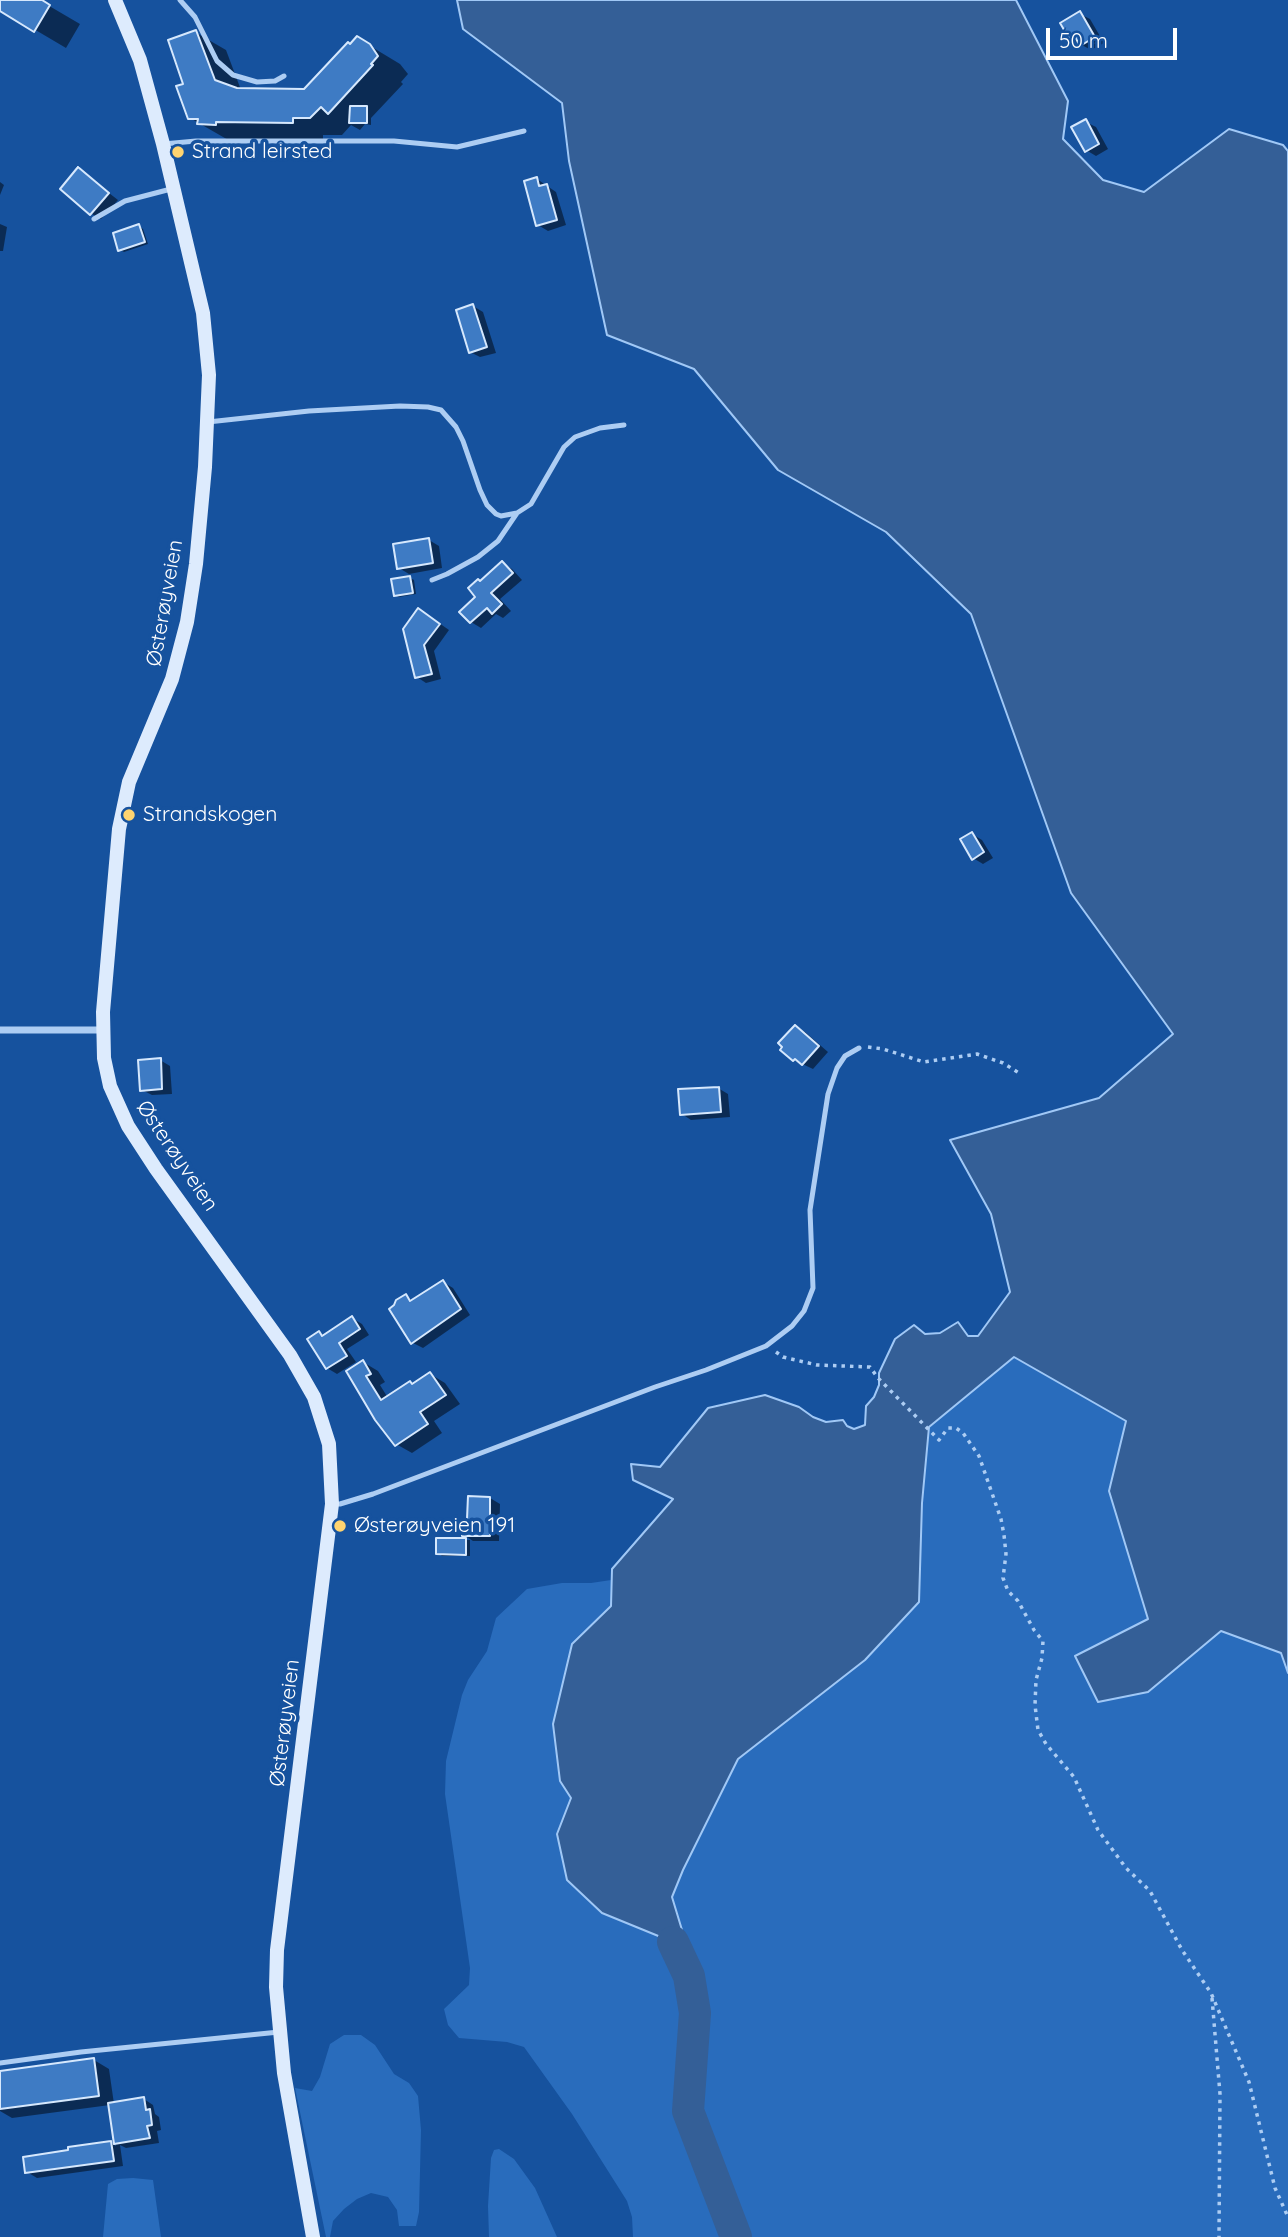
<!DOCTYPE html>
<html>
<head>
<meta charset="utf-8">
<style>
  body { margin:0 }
  #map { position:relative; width:1288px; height:2237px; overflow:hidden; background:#16529e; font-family:Quicksand,sans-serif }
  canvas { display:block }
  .scale { position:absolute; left:1046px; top:28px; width:131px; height:32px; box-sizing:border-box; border:4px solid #fff; border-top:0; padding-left:9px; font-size:21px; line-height:24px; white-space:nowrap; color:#fff; -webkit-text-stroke:5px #16529e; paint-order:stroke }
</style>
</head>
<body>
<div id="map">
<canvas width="1288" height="2237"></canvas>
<div class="scale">50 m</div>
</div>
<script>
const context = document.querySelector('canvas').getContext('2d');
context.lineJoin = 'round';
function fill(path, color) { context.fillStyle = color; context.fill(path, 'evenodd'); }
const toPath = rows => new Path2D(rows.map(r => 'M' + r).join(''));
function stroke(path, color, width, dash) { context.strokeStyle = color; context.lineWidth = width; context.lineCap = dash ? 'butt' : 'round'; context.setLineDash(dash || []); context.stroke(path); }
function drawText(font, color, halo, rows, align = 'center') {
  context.font = font + ' Quicksand,sans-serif'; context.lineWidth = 7; context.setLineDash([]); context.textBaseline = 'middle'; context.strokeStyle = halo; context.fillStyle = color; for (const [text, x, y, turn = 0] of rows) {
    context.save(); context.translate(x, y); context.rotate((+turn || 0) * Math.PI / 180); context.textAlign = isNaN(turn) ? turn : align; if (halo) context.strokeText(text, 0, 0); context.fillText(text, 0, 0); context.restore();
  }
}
fill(toPath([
  [1014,1357,1126,1421,1109,1491,1149,1619,1075,1656,1148,1692,1220,1631,1281,1653,1288,1673,1288,2237,633,2237,632,2217,627,2201,572,2114,524,2047,507,2042,459,2038,448,2025,444,2009,469,1985,470,1968,445,1794,446,1761,462,1695,468,1680,487,1651,496,1618,527,1589,562,1583,591,1583,611,1580,611,1606,572,1644,553,1724,560,1781,572,1798,557,1834,567,1880,602,1913,673,1942,682,1930,672,1897,683,1870,738,1759,865,1660,922,1503,929,1427],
  [344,2035,361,2035,375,2045,394,2074,409,2083,418,2096,421,2130,419,2212,416,2226,399,2226,397,2210,388,2197,371,2193,357,2199,344,2209,333,2221,330,2237,326,2237,295,2088,312,2091,320,2077,330,2044],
  [499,2149,514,2159,535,2188,557,2237,489,2237,488,2206,491,2158,494,2150],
  [133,2178,153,2180,161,2237,103,2237,108,2184,117,2179]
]), '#296cbc');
const water = toPath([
  [457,0,1016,0,1068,101,1063,139,1103,180,1144,192,1229,129,1283,145,1288,151,1288,1673,1281,1653,1221,1631,1148,1692,1098,1702,1075,1656,1148,1619,1109,1491,1126,1421,1014,1357,929,1427,922,1503,919,1602,865,1660,738,1759,683,1870,672,1897,682,1930,673,1942,602,1913,567,1880,557,1834,571,1798,560,1781,553,1724,572,1644,611,1606,612,1569,673,1499,633,1480,631,1464,660,1467,708,1408,765,1395,799,1407,813,1417,826,1422,843,1420,847,1426,854,1429,865,1425,866,1406,874,1397,879,1385,879,1373,895,1339,914,1325,925,1334,940,1333,958,1322,968,1336,978,1336,1010,1292,991,1214,950,1140,1099,1098,1173,1034,1071,893,971,614,886,532,778,470,694,369,607,335,569,161,562,103,463,29,457,0]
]);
fill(water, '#345f97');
stroke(water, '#a0c8f6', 2);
fill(toPath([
  [0,0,39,0,80,24,66,48,0,9],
  [1080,14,1090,19,1104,43,1091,50,1071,39],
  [195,32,226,50,241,90,305,91,357,38,400,64,408,74,401,82,403,84,371,118,371,125,365,124,360,130,351,125,342,135,323,135,323,140,230,141,190,118,186,85],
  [1086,122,1096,127,1108,149,1096,156,1086,150],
  [78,169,118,200,101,219,92,214,62,189],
  [537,179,556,192,566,225,548,231,538,225],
  [0,182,4,185,0,195],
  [0,224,7,227,3,251,0,251],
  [139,226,143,229,148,244,124,252,120,250],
  [473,306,483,312,496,353,480,357,470,352],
  [429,540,439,546,442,568,409,574,399,568],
  [502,563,512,569,522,580,500,599,511,611,503,618,496,614,481,628,471,622,462,612,478,597,481,582],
  [410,578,414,580,416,594,399,597,395,595],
  [429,616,449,630,434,651,441,679,426,683,417,677],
  [972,834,982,840,993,858,983,864,973,858],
  [795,1027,805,1032,828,1052,813,1069,794,1060],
  [160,1060,170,1066,172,1094,152,1095,142,1090],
  [718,1088,728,1094,730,1117,691,1120,682,1114],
  [443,1282,453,1288,470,1315,423,1348,413,1343,406,1296,414,1301],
  [352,1318,362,1324,369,1335,347,1349,356,1362,337,1374,327,1368,319,1333,325,1336],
  [363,1362,378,1371,385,1382,380,1385,388,1398,414,1385,430,1374,445,1383,460,1404,434,1421,442,1433,412,1453,396,1444,376,1419],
  [490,1498,500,1504,499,1541,473,1541,464,1535,469,1520],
  [438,1540,470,1540,470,1556,442,1556,438,1553],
  [94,2060,109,2069,114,2104,144,2099,153,2105,155,2114,159,2117,161,2130,157,2131,159,2143,126,2148,120,2145,123,2166,37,2178,27,2172,111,2143,116,2146,110,2105,12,2118,0,2111,0,2073]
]), '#0007');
stroke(toPath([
  [673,1942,689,1976,695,2013,688,2111,736,2237]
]), '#345f97', 32);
const building = toPath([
  [0,0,42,0,50,5,34,32,0,11,0,0],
  [1080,11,1095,37,1080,46,1075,37,1070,40,1060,23,1080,11],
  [196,30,215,80,237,88,304,89,348,42,350,44,357,36,370,44,378,56,371,64,373,65,328,114,321,107,310,118,293,118,293,123,216,122,216,125,197,124,198,119,188,119,176,86,183,84,168,40,196,30],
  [350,106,367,106,367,123,349,123,350,106],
  [1086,119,1099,144,1085,152,1071,127,1086,119],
  [78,167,109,193,90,215,60,189,78,167],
  [537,177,539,186,547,184,557,220,536,226,524,181,537,177],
  [139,224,145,242,118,251,113,233,139,224],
  [473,304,487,347,469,353,456,310,473,304],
  [429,538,433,563,397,569,393,544,429,538],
  [502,561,513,573,491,593,502,604,492,614,487,608,470,623,459,612,475,597,468,588,478,579,480,581,502,561],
  [410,576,413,593,394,596,391,579,410,576],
  [418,608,440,624,424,645,432,674,415,678,403,629,418,608],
  [972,832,984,852,972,860,960,839,972,832],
  [795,1025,819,1046,802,1065,795,1059,793,1061,780,1050,782,1047,778,1043,795,1025],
  [161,1058,162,1089,140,1091,138,1060,161,1058],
  [719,1087,721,1112,680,1115,678,1089,719,1087],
  [443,1280,461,1309,411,1344,389,1309,394,1305,396,1300,406,1294,410,1301,443,1280],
  [352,1316,360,1329,339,1343,347,1356,326,1369,307,1339,319,1331,322,1336,352,1316],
  [363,1360,371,1374,366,1376,381,1400,410,1381,412,1384,430,1372,446,1395,420,1412,428,1424,395,1446,375,1420,346,1371,363,1360],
  [468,1496,490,1497,490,1536,462,1536,462,1519,467,1519,468,1496],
  [436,1538,466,1538,466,1555,436,1554,436,1538],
  [94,2058,99,2096,0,2109,0,2071,94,2058],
  [144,2097,146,2110,150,2109,152,2125,147,2126,150,2138,114,2144,108,2103,144,2097],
  [111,2141,114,2161,25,2173,23,2157,68,2150,68,2147,111,2141]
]);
fill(building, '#3e7bc4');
stroke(building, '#d6e8fd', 2);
stroke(toPath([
  [868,1047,883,1049,924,1062,977,1054,1003,1063,1019,1073],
  [776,1352,783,1357,817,1365,870,1367,878,1378,939,1440,948,1428,956,1428,963,1433,979,1456,1001,1519,1004,1535,1006,1554,1003,1578,1008,1591,1018,1601,1034,1630,1043,1641,1042,1658,1036,1680,1035,1705,1038,1730,1046,1744,1074,1777,1098,1830,1126,1868,1150,1891,1182,1950,1211,1993,1249,2082,1275,2188,1288,2217],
  [1212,1998,1220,2094,1219,2237]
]), '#adcdf3', 3.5, [3.5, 5]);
stroke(toPath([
  [180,0,195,17,217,61,233,75,257,82,275,81,284,76],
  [163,144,196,141,394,141,457,147,524,131],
  [94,219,125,201,171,189],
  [208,422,309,411,400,406,428,407,441,410,456,427,463,441,480,490,487,505,496,514,501,516,517,513],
  [432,580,447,574,478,557,498,541,517,513,531,504,564,447,575,437,600,428,624,425],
  [334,1504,340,1504,373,1494,655,1387,706,1370,766,1346,792,1326,804,1311,813,1288,810,1210,828,1094,837,1068,845,1056,859,1048],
  [0,2063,81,2052,279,2032]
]), '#adcdf3', 5);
stroke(toPath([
  [0,1030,102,1030]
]), '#adcdf3', 7);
stroke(toPath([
  [115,0,140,60,163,144,203,313,209,375,205,467,196,564,187,622,172,679,129,782,119,829,103,1012,104,1058,110,1086,128,1126,156,1169,290,1355,314,1397,329,1444,332,1504,277,1950,276,1987,284,2073,313,2237]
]), '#ddebfd', 14);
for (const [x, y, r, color] of [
  [178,152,7,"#ffd470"],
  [129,815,7,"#ffd470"],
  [340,1526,7,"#ffd470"]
]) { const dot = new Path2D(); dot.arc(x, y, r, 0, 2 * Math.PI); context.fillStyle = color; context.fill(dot); stroke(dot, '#16529e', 2.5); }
drawText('21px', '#fff', '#16529e', [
  ["Strand leirsted",192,152],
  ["Strandskogen",143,815],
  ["Østerøyveien 191",354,1526]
], 'left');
drawText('21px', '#fff', '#16529e', [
  ["Østerøyveien",165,603,-80],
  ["Østerøyveien",177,1156,56],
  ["Østerøyveien",285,1723,-83]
]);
</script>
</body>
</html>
